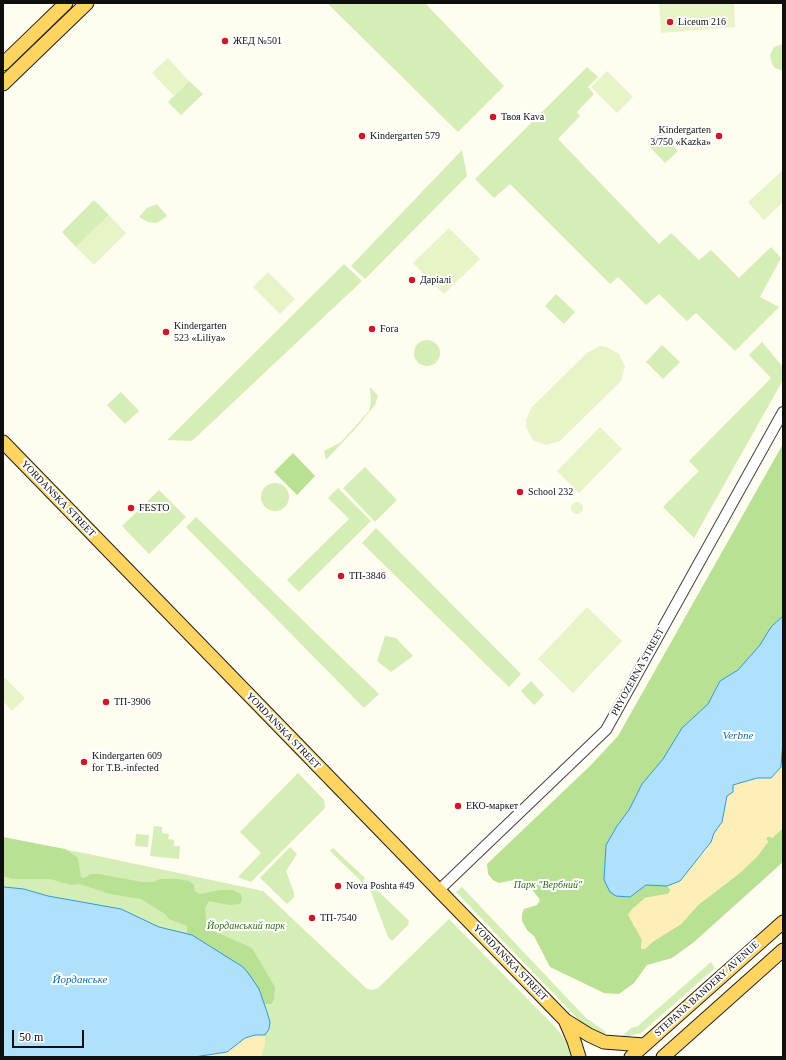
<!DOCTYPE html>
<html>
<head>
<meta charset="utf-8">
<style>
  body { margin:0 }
  #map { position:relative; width:786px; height:1060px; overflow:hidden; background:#fffcf0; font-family:"Times New Roman",serif }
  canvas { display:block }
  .frame { position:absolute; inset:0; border:4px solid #0f0f0f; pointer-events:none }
  .scale { position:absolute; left:12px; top:1030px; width:72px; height:18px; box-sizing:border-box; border:2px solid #0f0f0f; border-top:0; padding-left:5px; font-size:12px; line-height:14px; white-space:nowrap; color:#0f0f0f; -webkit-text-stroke:3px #fff; paint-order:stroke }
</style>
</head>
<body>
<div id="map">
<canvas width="786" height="1060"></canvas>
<div class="frame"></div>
<div class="scale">50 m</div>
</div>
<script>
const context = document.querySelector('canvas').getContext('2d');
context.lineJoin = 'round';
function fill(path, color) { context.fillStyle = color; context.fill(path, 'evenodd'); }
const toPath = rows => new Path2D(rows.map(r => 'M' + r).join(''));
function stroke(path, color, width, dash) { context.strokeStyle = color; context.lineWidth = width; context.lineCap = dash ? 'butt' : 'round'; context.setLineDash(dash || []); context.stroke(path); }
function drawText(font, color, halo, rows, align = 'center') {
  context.font = font + ' "Times New Roman",serif'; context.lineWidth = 4; context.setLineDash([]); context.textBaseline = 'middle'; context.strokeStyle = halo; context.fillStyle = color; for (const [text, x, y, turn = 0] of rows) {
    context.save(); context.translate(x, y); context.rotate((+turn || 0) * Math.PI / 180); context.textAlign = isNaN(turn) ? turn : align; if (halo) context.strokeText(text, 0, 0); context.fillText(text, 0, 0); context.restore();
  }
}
fill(toPath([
  [327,3,425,3,504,86,458,132],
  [783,44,783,71,775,68,772,64,770,55,774,47],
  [587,67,598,77,588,87,594,94,577,112,580,116,558,139,659,244,671,233,699,260,711,250,739,278,771,247,781,258,760,297,779,307,735,351,696,313,687,321,659,294,646,305,618,277,610,284,510,184,494,198,475,179],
  [189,81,203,94,181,115,168,102],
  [660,132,678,151,665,163,647,144],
  [462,150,467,176,365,279,351,266],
  [94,200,109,215,76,247,62,232],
  [157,204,167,216,157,223,148,222,139,217,147,208],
  [344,264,362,281,192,441,167,440],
  [556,294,575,312,564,324,545,306],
  '414 353a13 13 0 1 1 26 0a13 13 0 1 1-26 0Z',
  [762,342,783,367,783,380,694,538,663,507,699,471,689,461,771,378,749,355],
  [662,345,680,362,663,379,646,362],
  [370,387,378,396,375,405,355,429,326,460,324,451,341,442,369,411,371,402],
  [121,392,139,411,125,424,107,405],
  [365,467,397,500,375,522,343,488],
  '261 497a14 14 0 1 1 28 0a14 14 0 1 1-28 0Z',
  [338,488,371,521,299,592,287,580,349,519,328,498],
  [159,490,186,517,149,554,122,526],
  [196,517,379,694,364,708,186,527],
  [376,528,521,674,509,687,362,543],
  [385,636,396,638,413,656,391,672,377,661],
  [531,681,544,695,534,705,521,691],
  [298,773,324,800,325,808,251,882,238,877,261,853,240,832],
  [154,826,162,827,162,833,169,834,168,839,174,840,174,846,180,846,179,859,150,856],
  [136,834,149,835,148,847,135,846],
  [3,838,84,853,263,891,367,989,372,990,378,988,449,919,557,1029,566,1041,573,1057,194,1057,227,1052,245,1038,269,1029,270,1022,259,989,243,967,192,935,158,927,121,909,48,896,24,889,3,888],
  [290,847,297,854,286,871,294,893,294,897,287,904,260,878],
  [333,848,365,878,362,882,330,851],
  [371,884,409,921,408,925,392,941,388,937,371,892,367,888],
  [462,887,586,1018,606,1032,604,1036,587,1027,579,1020,456,892],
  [711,962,715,968,641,1033,620,1038,631,1028,638,1026]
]), '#d4eeb5');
fill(toPath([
  [783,444,783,616,771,627,760,645,738,670,720,681,708,704,682,728,663,759,642,784,629,810,617,826,606,845,604,880,630,897,646,885,667,886,671,890,668,894,645,898,633,925,638,930,642,940,641,949,645,949,652,942,681,924,698,905,741,872,768,842,766,838,769,836,772,838,783,828,783,862,694,942,672,958,647,965,634,983,619,994,604,993,550,967,534,936,527,930,522,921,522,914,524,909,537,905,540,900,528,884,523,881,519,879,499,883,493,880,488,874,487,864,590,766,618,736],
  [293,453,315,476,297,495,274,472],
  [3,837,65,849,78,858,81,877,84,878,91,874,99,874,142,882,154,882,160,879,178,879,189,881,194,885,195,891,200,894,220,890,233,890,241,894,242,899,240,904,229,905,209,901,205,908,207,928,252,948,275,987,274,1000,271,1004,264,1004,259,989,243,967,187,933,187,926,169,919,165,914,141,899,110,894,80,884,71,885,50,879,12,879,3,876]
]), '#b8e193');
fill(toPath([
  [783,763,783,828,772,838,769,836,766,838,768,842,757,857,741,872,698,905,681,924,652,942,645,949,641,949,642,940,628,915,632,909,645,898,668,894,671,890,667,886,680,881,696,860,705,852,711,842,714,833,722,822,727,795,730,795,733,785,757,778,775,775],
  [255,1035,265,1035,265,1045,261,1057,194,1057,214,1053,221,1054,245,1038]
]), '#ffeeb8');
fill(toPath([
  [659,3,734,3,735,27,661,33],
  [168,58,189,81,174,96,152,73],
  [607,71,633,97,617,113,591,87],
  [783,170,783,202,764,220,748,202],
  [109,215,126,233,94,265,76,247],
  [449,228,480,259,444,294,413,263],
  [268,272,295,299,280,314,253,287],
  [600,346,607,347,619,354,625,367,621,381,560,441,546,445,533,440,526,427,526,420,532,407,587,353],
  [600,427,622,449,579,493,557,471],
  '571 508a6 6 0 1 1 12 0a6 6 0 1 1-12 0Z',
  [587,607,622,641,573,693,538,659],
  [5,678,25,698,12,711,3,701,3,680]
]), '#e6f4c8');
const water = toPath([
  [783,616,783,741,781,767,771,778,757,778,733,785,733,792,727,796,722,822,714,833,711,842,680,881,667,886,646,885,630,897,616,896,610,892,604,880,606,845,617,826,629,810,642,784,663,759,682,728,708,704,720,681,738,670,760,645,771,627,783,616],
  [4,887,24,889,48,896,121,909,159,927,192,935,243,967,249,974,259,989,267,1012,270,1022,269,1029,265,1035,255,1035,245,1038,227,1052,194,1057,3,1057,3,888,4,887]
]);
fill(water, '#afe1fc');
stroke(water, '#2e9adb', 1);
const minor = toPath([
  [439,890,606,730,783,412]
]);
const major = toPath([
  [3,64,66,3],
  [3,84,87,3],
  [3,442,565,1020,589,1035,604,1042,644,1045],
  [565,1020,574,1041,579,1057],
  [631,1057,783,922],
  [663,1057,783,950]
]);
stroke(minor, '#424242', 12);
stroke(major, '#202020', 15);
stroke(minor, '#fff', 10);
stroke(major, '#ffd460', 13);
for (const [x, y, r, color] of [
  [670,22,4,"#cd1825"],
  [225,41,4,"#cd1825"],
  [493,117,4,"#cd1825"],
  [362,136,4,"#cd1825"],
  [719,136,4,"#cd1825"],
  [412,280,4,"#cd1825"],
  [372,329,4,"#cd1825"],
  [166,332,4,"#cd1825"],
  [520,492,4,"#cd1825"],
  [131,508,4,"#cd1825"],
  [341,576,4,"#cd1825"],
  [106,702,4,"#cd1825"],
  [84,762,4,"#cd1825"],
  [458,806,4,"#cd1825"],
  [338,886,4,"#cd1825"],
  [312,918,4,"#cd1825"]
]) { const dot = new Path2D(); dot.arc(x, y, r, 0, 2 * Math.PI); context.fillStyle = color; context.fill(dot); stroke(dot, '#fff', 1.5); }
drawText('10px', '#0f0f0f', '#fff', [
  ["Liceum 216",678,22],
  ["ЖЕД №501",233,41],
  ["Твоя Kava",501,117],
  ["Kindergarten",711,130,"right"],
  ["3/750 «Kazka»",711,142,"right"],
  ["Kindergarten 579",370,136],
  ["Даріалі",420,280],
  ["Kindergarten",174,326],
  ["523 «Liliya»",174,338],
  ["Fora",380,329],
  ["School 232",528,492],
  ["FESTO",139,508],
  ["ТП-3846",349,576],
  ["ТП-3906",114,702],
  ["Kindergarten 609",92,756],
  ["for T.B.-infected",92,768],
  ["ЕКО-маркет",466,806],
  ["Nova Poshta #49",346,886],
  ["ТП-7540",320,918]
], 'left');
drawText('10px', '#0f0f0f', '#fff', [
  ["YORDANSKA STREET",58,499,46],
  ["PRYOZERNA STREET",638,672,-61],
  ["YORDANSKA STREET",283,731,46],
  ["YORDANSKA STREET",510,963,46],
  ["STEPANA BANDERY AVENUE",707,989,-42]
]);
drawText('italic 10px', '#2c6e17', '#fff', [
  ["Парк \"Вербний\"",548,885],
  ["Йорданський парк",246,926]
]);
drawText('italic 11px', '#0a6bae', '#fff', [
  ["Verbne",738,736],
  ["Йорданське",80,980]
]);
</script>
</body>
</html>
